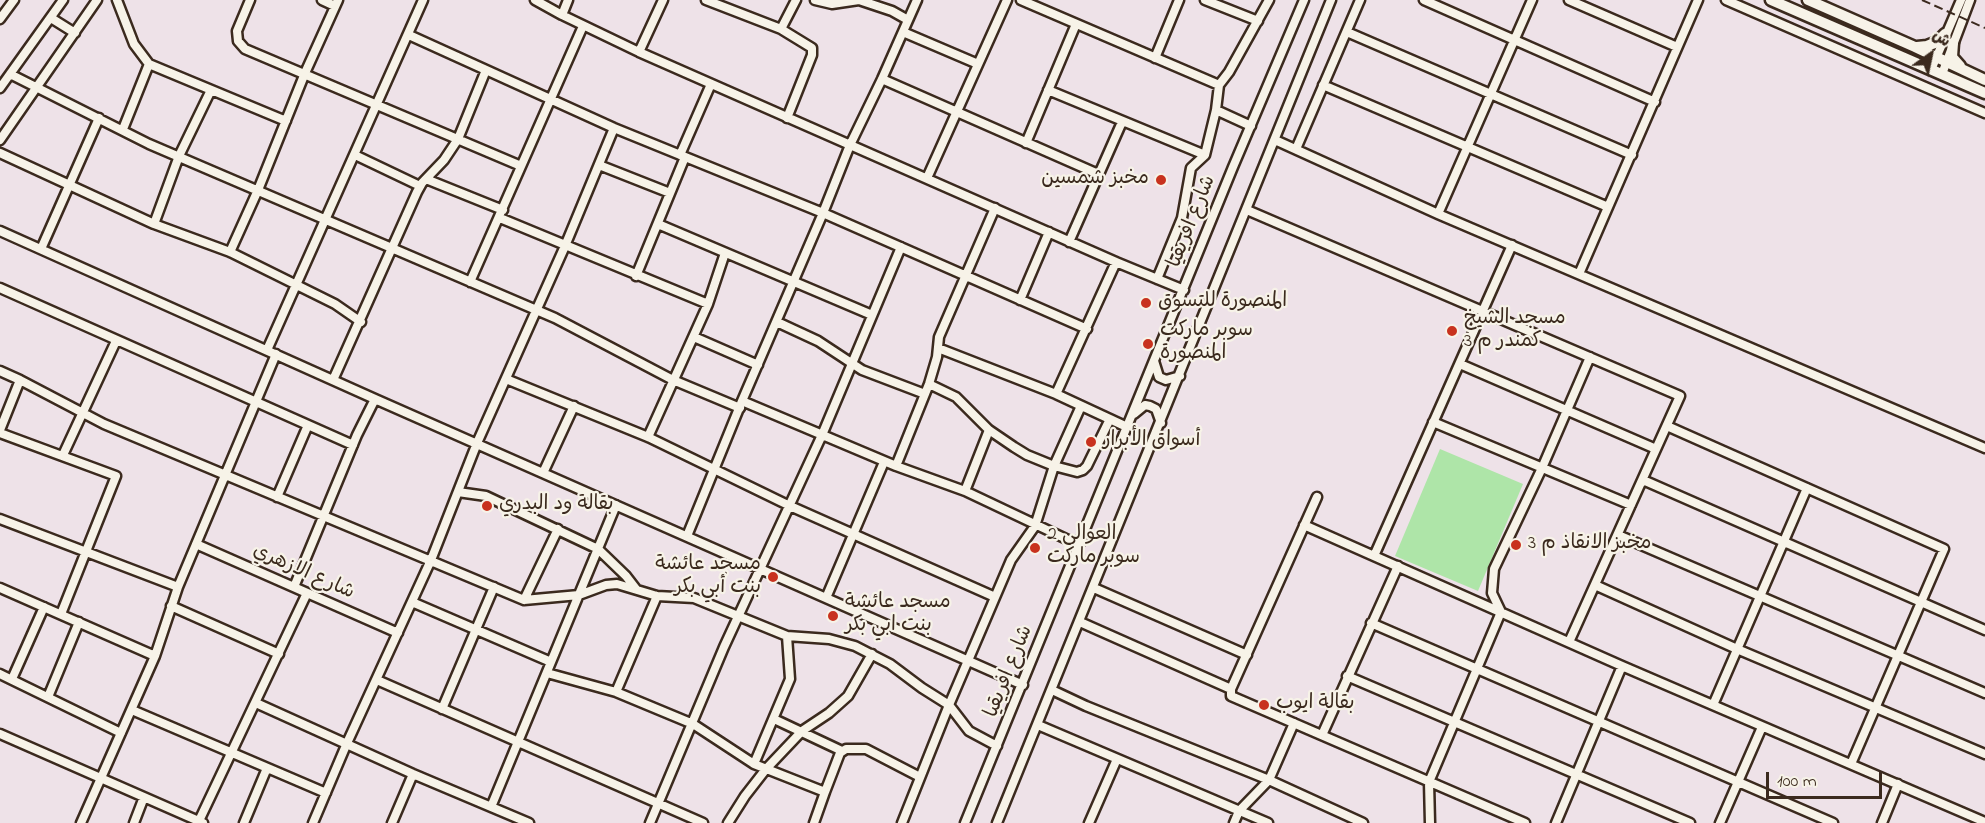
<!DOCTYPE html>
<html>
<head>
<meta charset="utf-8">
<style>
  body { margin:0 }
  #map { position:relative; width:1985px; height:823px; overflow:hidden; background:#eee2e8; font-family:"Indie Flower","Playpen Sans Arabic",sans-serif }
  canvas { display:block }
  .north { position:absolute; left:1901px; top:24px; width:60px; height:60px; -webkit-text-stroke:4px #f7f3e8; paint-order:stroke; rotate:33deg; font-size:16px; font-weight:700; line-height:24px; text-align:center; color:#3b2a1e }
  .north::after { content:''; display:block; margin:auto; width:21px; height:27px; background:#3b2a1e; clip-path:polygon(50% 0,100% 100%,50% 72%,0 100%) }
  .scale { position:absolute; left:1766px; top:772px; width:116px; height:27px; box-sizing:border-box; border:3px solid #3b2a1e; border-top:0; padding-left:8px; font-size:18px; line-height:21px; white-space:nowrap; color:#3b2a1e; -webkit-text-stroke:4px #f7f3e8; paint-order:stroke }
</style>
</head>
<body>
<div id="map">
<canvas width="1985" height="823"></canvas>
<div class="north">ش</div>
<div class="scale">100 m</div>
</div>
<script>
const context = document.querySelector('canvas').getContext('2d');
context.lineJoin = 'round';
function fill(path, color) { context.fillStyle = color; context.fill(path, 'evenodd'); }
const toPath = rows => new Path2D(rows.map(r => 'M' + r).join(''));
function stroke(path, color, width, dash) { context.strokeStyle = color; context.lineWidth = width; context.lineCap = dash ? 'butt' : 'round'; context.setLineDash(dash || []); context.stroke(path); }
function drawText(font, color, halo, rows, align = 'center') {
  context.font = font + ' "Indie Flower","Playpen Sans Arabic",sans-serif'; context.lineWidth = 4.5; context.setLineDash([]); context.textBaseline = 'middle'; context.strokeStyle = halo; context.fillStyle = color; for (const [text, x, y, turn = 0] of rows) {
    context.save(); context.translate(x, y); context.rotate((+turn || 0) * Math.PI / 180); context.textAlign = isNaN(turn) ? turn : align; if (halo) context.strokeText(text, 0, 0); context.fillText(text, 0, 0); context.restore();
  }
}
fill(toPath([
  [1440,449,1523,484,1478,591,1395,556]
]), '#aee5a8');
const minor = toPath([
  [117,0,134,44,149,64,286,121],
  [250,0,237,31,238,41,245,49,521,166],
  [322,0,335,6],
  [535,0,562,15,639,52,1116,262,1184,290],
  [706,0,781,29,812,48,812,55,787,118],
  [815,0,832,4,859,0,892,11,908,20],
  [1021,0,1219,85],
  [1205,0,1258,21],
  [1424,0,1655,102],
  [1569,0,1677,47],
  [1726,0,1985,113],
  [562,15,568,0],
  [51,18,75,33],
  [0,19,14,0],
  [781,29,796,0],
  [903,32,978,64],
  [1347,32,1632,155],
  [409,35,614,128,823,213,1087,329],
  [639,52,663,0],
  [1155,58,1179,0],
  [1931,70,1961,0],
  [10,74,149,144,555,318,673,380,740,408],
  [1942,74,1970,0],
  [882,79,1098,174],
  [1323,85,1608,207],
  [0,88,63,0],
  [1048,90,1205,155],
  [1216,110,1251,126],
  [123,129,149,64],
  [0,140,97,0],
  [1275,140,1438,214,1985,448],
  [1026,143,1076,24],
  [1296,149,1360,0],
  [0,153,154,224,230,252,335,304,361,322],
  [355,155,420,186],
  [680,155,711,84],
  [599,165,670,193],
  [927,178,1007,0],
  [426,179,503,210],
  [1247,210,1680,396,1569,642],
  [1438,214,1532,0],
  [500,218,708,304],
  [154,224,179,156,211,90],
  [658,224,872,315],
  [0,231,375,399,1023,685],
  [1069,242,1122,122],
  [41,249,99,118],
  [230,252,258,190,305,73,338,0],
  [1579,274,1698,0],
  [636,276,685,157],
  [1157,279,1182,218,1191,168,1205,155,1216,110,1219,85,1229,72,1269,0],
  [470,282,583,26],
  [0,288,353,445],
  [1020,300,1049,232],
  [777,322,818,341,862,370,925,394],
  [694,337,758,365],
  [938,348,1056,394,1127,427],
  [267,350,423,0],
  [1154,361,1159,377,1166,380,1180,376],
  [1460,364,1656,449],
  [0,371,20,380,104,424,524,600,579,595,606,585,617,584,657,596,694,598,787,636,829,639,855,646,890,664,922,688,949,705,969,731,997,746],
  [506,379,648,437,790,506,995,597],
  [333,380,417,192,422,183,444,160,458,139,486,70],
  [929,384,956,397,989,430,1014,447,1027,455,1054,466,1077,472,1083,470,1087,466,1110,419],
  [1056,394,1116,262],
  [742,401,896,466,965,491,1079,545],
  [1134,414,1145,405,1150,406,1156,409,1161,423],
  [1433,422,1631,505],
  [1667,426,1944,549,1851,764],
  [0,430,20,380],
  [0,433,116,476,61,614],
  [648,437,708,304,725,253],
  [63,455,116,341],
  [896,466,929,384,937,357,939,337,995,208],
  [543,473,574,406],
  [1643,480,1985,630],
  [965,491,989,430],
  [458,492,486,496,598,549,626,576,636,589],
  [277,497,308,425],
  [1317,497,1231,689,1231,696,1525,823],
  [0,519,178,587],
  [1304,525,1622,666,1985,822],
  [1618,535,1985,693],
  [687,536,742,401,823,213,850,145,882,79,917,0],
  [196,544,398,633],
  [1374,556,1512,245],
  [1595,585,1737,649,1985,754],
  [294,587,357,435,375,399],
  [0,588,155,656],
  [1094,588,1247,655],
  [826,598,884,462],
  [524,600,558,529],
  [412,602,551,662],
  [171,606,279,654],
  [1080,622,1231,689],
  [1371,623,1833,823],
  [547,673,616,692,693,724,754,764,825,792,840,753,846,749,866,749,920,777],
  [0,674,121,733],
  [1347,676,1690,823],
  [12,679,44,607],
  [377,680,703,823],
  [1052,690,1086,706,1269,780,1363,823],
  [616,692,657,596],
  [48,697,79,622],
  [256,703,413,774,529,823],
  [1713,705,1807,488],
  [442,709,494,587],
  [132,710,326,793],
  [774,719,842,751],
  [1038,725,1268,823],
  [0,734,203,823],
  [1322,735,1398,566],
  [754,764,790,679,787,636],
  [491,807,616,505],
  [81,823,155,656,178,587,276,354],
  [134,823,144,797],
  [198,823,307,593],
  [244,823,267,768],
  [313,823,347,743,431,560,477,443,565,246,614,128],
  [392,823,413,774],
  [650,823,724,647,822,435,901,247],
  [728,823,745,796,766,769,802,731,829,713,848,696,872,654],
  [814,823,825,792],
  [902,823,949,705,1011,560,1035,526,1054,466,1081,406],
  [965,823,1233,167,1304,0],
  [997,823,1331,0],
  [1089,823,1117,759],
  [1234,823,1239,811,1269,780,1294,723],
  [1430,823,1429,782,1501,612,1492,593,1494,569,1542,468,1590,357],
  [1556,823,1622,666],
  [1720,823,1762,727],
  [1882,823,1898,784]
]);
const major = toPath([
  [1771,0,1985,93],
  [1808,0,1915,47,1985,80],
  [1953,43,1952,57,1960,66],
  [1917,47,1927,46,1937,42,1945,34]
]);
stroke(minor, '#3b2a1e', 13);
stroke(major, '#3b2a1e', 15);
stroke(minor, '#f7f3e8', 8);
stroke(major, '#f7f3e8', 10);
stroke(toPath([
  [1922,0,1985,28]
]), '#3b2a1e', 2, [9, 4.5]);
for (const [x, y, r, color] of [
  [1161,180,6,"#c8321e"],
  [1146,303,6,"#c8321e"],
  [1452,331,6,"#c8321e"],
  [1148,344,6,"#c8321e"],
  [1091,442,6,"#c8321e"],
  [487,506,6,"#c8321e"],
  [1516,545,6,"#c8321e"],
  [1035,548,6,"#c8321e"],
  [773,577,6,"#c8321e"],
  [833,616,6,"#c8321e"],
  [1264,705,6,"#c8321e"]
]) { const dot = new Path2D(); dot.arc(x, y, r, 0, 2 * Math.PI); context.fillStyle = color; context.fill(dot); stroke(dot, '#f7f3e8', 2); }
drawText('20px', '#3b2a1e', '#f7f3e8', [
  ["مخبز شمسين",1149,180,"right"],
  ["المنصورة للتسوق",1158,303],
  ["مسجد الشيخ",1464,320],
  ["كمندر م 3",1464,343],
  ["سوبر ماركت",1160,332],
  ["المنصورة",1160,355],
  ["أسواق الأبرار",1103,442],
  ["بقالة ود البدري",499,506],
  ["العوالي 2",1047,536],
  ["سوبر ماركت",1047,559],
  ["مخبز الانقاذ م 3",1528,545],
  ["مسجد عائشة",761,566,"right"],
  ["بنت أبي بكر",761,589,"right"],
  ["مسجد عائشة",845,604],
  ["بنت ابي بكر",845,627],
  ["بقالة ايوب",1276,705]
], 'left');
drawText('20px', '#3b2a1e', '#f7f3e8', [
  ["شارع افريقيا",1193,222,-68],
  ["شارع الازهري",303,573,24],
  ["شارع افريقيا",1010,672,-68]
]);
</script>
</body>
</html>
